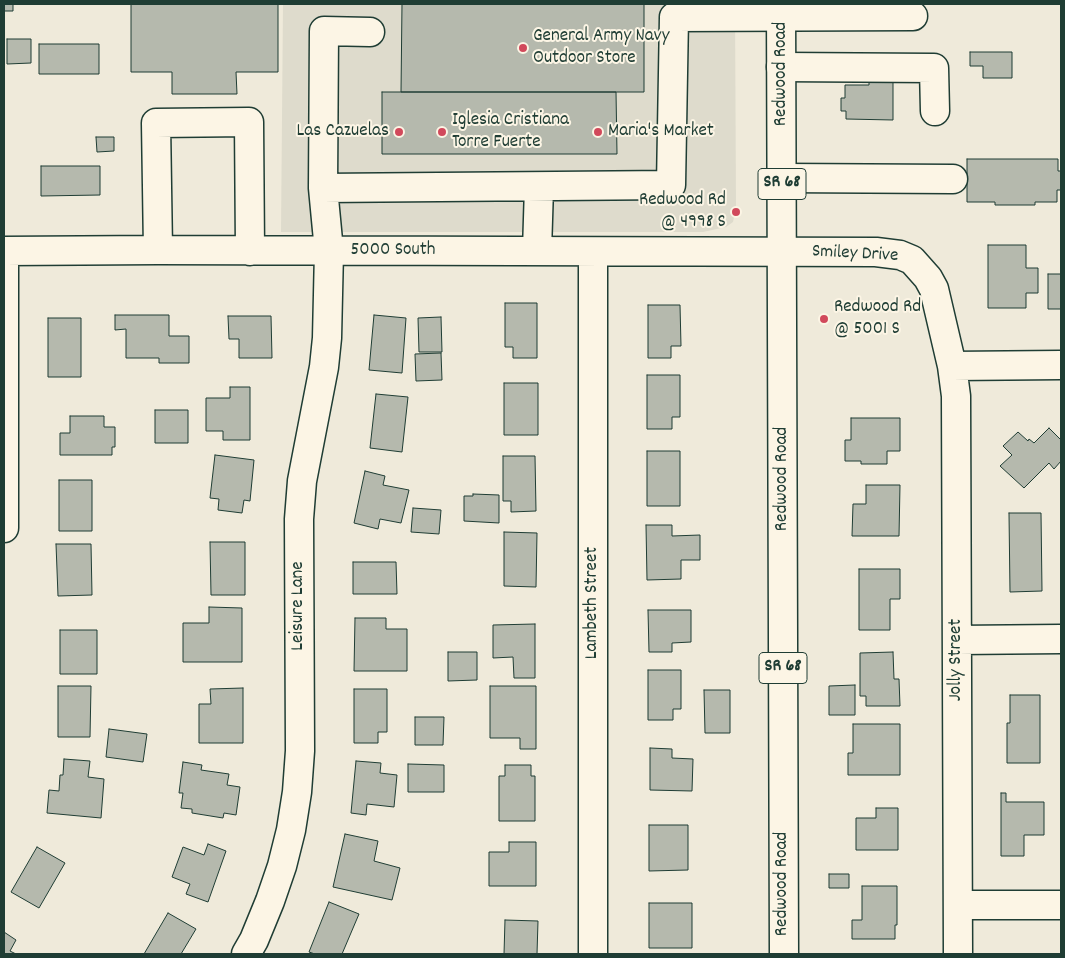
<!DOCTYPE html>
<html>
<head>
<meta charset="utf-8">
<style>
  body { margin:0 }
  #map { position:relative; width:1065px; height:958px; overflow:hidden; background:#efeada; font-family:Dekko,sans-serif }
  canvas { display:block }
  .frame { position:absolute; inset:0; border:5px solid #1f3d34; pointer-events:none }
</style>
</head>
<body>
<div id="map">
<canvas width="1065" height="958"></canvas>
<div class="frame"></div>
</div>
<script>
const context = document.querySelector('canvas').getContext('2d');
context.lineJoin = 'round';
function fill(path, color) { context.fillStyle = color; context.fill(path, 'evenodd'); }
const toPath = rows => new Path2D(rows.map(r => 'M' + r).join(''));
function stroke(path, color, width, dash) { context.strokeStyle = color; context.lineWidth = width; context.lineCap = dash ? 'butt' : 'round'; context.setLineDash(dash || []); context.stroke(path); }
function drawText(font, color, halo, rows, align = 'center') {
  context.font = font + ' Dekko,sans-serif'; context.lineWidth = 4; context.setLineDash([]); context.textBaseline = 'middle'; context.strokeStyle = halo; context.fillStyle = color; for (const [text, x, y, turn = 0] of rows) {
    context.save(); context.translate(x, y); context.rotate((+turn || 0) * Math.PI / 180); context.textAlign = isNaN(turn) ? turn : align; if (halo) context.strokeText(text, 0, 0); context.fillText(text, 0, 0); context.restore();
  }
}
fill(toPath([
  [283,4,735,4,736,208,733,222,726,227,703,232,281,232]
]), '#dedbcc');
const building = toPath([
  [4,4,13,4,13,11,4,11,4,4],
  [131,4,278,4,278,72,236,72,237,94,172,94,172,72,131,72,131,4],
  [402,4,644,4,644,92,401,92,402,4],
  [7,39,31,39,31,63,7,64,7,39],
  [39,44,99,44,99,74,39,74,39,44],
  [970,52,1012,52,1012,78,983,78,983,66,970,66,970,52],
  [869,78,893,78,893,120,846,119,846,111,841,111,841,98,845,98,845,85,869,85,869,78],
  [382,92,616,92,617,154,382,154,382,92],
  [96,137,114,137,114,151,97,152,96,137],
  [967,159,1058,159,1058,171,1061,171,1061,190,1057,190,1057,202,1035,202,1035,205,995,205,995,202,967,202,967,159],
  [41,166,100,166,100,195,41,196,41,166],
  [988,245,1026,245,1026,268,1038,268,1038,293,1026,293,1026,308,988,308,988,245],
  [1048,274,1061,274,1061,309,1048,309,1048,274],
  [505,303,537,303,537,358,513,358,513,347,505,347,505,303],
  [648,305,680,305,681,346,671,346,671,358,648,358,648,305],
  [115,315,169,315,169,336,189,336,189,363,159,363,159,358,126,358,126,329,115,330,115,315],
  [374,315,406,318,402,373,369,370,374,315],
  [228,316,271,316,272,358,239,358,239,339,229,339,228,316],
  [441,317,442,352,419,352,418,318,441,317],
  [48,318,81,318,81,377,48,377,48,318],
  [441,353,442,380,416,381,415,354,441,353],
  [647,375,680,375,680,417,672,417,672,429,647,429,647,375],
  [504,383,538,383,538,435,504,435,504,383],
  [230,387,250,387,250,440,223,440,223,431,206,431,206,398,230,398,230,387],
  [376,394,408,397,402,452,370,448,376,394],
  [155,410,188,410,188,443,155,443,155,410],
  [70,416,104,416,104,427,115,427,115,447,112,447,112,455,60,455,60,433,70,433,70,416],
  [851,418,900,418,900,451,887,451,887,464,861,464,861,461,845,461,845,440,851,440,851,418],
  [1049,428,1061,440,1061,461,1054,469,1049,463,1024,488,1000,466,1012,455,1003,446,1018,432,1028,441,1029,439,1034,443,1049,428],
  [647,451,680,451,680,506,647,506,647,451],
  [215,455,254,460,250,501,244,500,242,513,218,510,219,499,210,498,215,455],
  [503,456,535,456,536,511,511,512,511,501,503,501,503,456],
  [365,471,385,476,383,485,409,490,401,523,380,519,378,529,354,523,365,471],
  [59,480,92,480,92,531,59,531,59,480],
  [866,485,900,485,899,536,852,536,853,504,866,504,866,485],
  [473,494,499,495,499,523,464,521,464,496,473,496,473,494],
  [413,508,441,510,439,534,411,532,413,508],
  [1009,513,1041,513,1042,591,1010,592,1009,513],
  [646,525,672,525,672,536,700,535,700,560,681,560,681,579,647,580,646,525],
  [504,532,537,533,536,587,504,586,504,532],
  [210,542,245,542,245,595,211,595,210,542],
  [56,544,91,544,92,595,58,596,56,544],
  [353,562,396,562,397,594,353,594,353,562],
  [859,569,900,569,900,599,890,599,890,630,859,630,859,569],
  [209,607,242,608,242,662,183,662,183,623,209,623,209,607],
  [648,610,691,610,691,642,672,643,672,652,649,652,648,610],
  [355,618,386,618,386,629,407,629,407,671,354,671,355,618],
  [535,624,535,678,514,678,513,657,493,658,493,625,535,624],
  [60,630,97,630,97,674,60,674,60,630],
  [448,652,477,652,477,680,448,681,448,652],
  [893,652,894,679,899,679,900,706,866,706,866,696,860,696,860,653,893,652],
  [648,670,681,670,681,709,673,709,673,720,648,720,648,670],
  [855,685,855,715,829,715,829,686,855,685],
  [58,686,91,686,90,737,58,737,58,686],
  [490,686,536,686,536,749,520,749,520,738,490,738,490,686],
  [243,688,243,743,199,743,199,704,211,704,210,689,243,688],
  [354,689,387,689,387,732,378,732,378,743,354,743,354,689],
  [704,690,730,690,730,733,705,733,704,690],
  [1010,695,1040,695,1040,763,1007,763,1007,723,1010,723,1010,695],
  [415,717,444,717,443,745,415,745,415,717],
  [853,724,900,724,900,775,848,775,848,753,853,753,853,724],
  [109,729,147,734,143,762,106,757,109,729],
  [650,748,672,749,672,758,693,759,692,791,650,790,650,748],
  [64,759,90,761,88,777,104,779,101,818,47,813,49,790,59,791,60,775,63,775,64,759],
  [356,761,381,763,380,773,397,775,394,807,367,804,366,815,351,813,356,761],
  [183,762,202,765,201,770,229,774,227,785,240,787,236,815,224,813,223,818,192,813,192,809,181,808,183,793,179,793,183,762],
  [408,764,444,765,444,792,408,792,408,764],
  [505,765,531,765,531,776,535,776,535,821,499,821,499,776,505,776,505,765],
  [1001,793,1006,793,1006,802,1044,802,1044,835,1024,835,1024,856,1001,856,1001,793],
  [876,808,898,808,898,850,856,850,856,818,876,818,876,808],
  [649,825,688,825,688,870,649,871,649,825],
  [345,834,378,841,374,861,400,868,392,900,333,887,345,834],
  [509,842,536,842,536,886,489,886,489,852,509,852,509,842],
  [208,844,226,851,208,902,186,894,190,884,172,877,183,847,204,855,208,844],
  [37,847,65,863,39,908,11,892,37,847],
  [829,874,849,874,849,888,829,888,829,874],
  [862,886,897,886,897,925,895,925,895,939,852,939,852,920,862,920,862,886],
  [329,902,359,914,342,954,315,954,309,952,329,902],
  [649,903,692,903,692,948,649,948,649,903],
  [168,913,196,929,181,954,144,954,168,913],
  [505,920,538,921,537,954,504,954,505,920],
  [4,932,16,940,10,951,16,954,4,954,4,932]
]);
fill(building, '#b5b9ad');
stroke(building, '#1f3d34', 1);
const minor = toPath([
  [781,67,934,68,935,111],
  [782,178,953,179],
  [323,188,671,185,674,17,913,16],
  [158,250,156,123,249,122,250,251],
  [4,251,158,250,876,252,900,255,912,260,928,278,934,289,952,366,956,396,958,954],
  [537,251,539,187],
  [952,366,1061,365],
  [4,528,4,251],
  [957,640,1061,639],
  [958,905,1061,905],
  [246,954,254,940,270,901,282,866,291,830,297,792,300,751,299,519,302,481,324,367,327,338,329,251,323,188,324,31,370,32],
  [593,954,593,252]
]);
const major = toPath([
  [781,4,784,954]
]);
stroke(minor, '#1f3d34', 31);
stroke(major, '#1f3d34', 31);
stroke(minor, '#fcf5e5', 28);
stroke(major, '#fcf5e5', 28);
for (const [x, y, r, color] of [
  [523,48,5,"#d1495b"],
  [399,132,5,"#d1495b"],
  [442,132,5,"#d1495b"],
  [598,132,5,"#d1495b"],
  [736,212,5,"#d1495b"],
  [824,319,5,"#d1495b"]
]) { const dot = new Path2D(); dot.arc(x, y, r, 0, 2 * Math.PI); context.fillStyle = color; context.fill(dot); stroke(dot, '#fcf5e5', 2); }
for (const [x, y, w] of [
  [782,184,48],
  [783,668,48]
]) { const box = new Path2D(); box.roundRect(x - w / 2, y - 15.5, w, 31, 4); context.fillStyle = '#fcf5e5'; context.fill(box); stroke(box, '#1f3d34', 1); }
drawText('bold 18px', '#1f3d34', null, [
  ["SR 68",782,184],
  ["SR 68",783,668]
]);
drawText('19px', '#1f3d34', '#fcf5e5', [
  ["General Army Navy",533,37],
  ["Outdoor Store",533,59],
  ["Iglesia Cristiana",452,121],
  ["Torre Fuerte",452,143],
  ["Las Cazuelas",389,132,"right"],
  ["Maria's Market",608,132],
  ["Redwood Rd",726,201,"right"],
  ["@ 4998 S",726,223,"right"],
  ["Redwood Rd",834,308],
  ["@ 5001 S",834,330]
], 'left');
drawText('19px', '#1f3d34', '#fcf5e5', [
  ["Redwood Road",782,74,-90],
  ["5000 South",393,251],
  ["Smiley Drive",855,255,3],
  ["Redwood Road",783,479,-90],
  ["Lambeth Street",593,603,-90],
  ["Leisure Lane",299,606,-90],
  ["Jolly Street",957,660,-90],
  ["Redwood Road",783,884,-90]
]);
</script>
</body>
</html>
